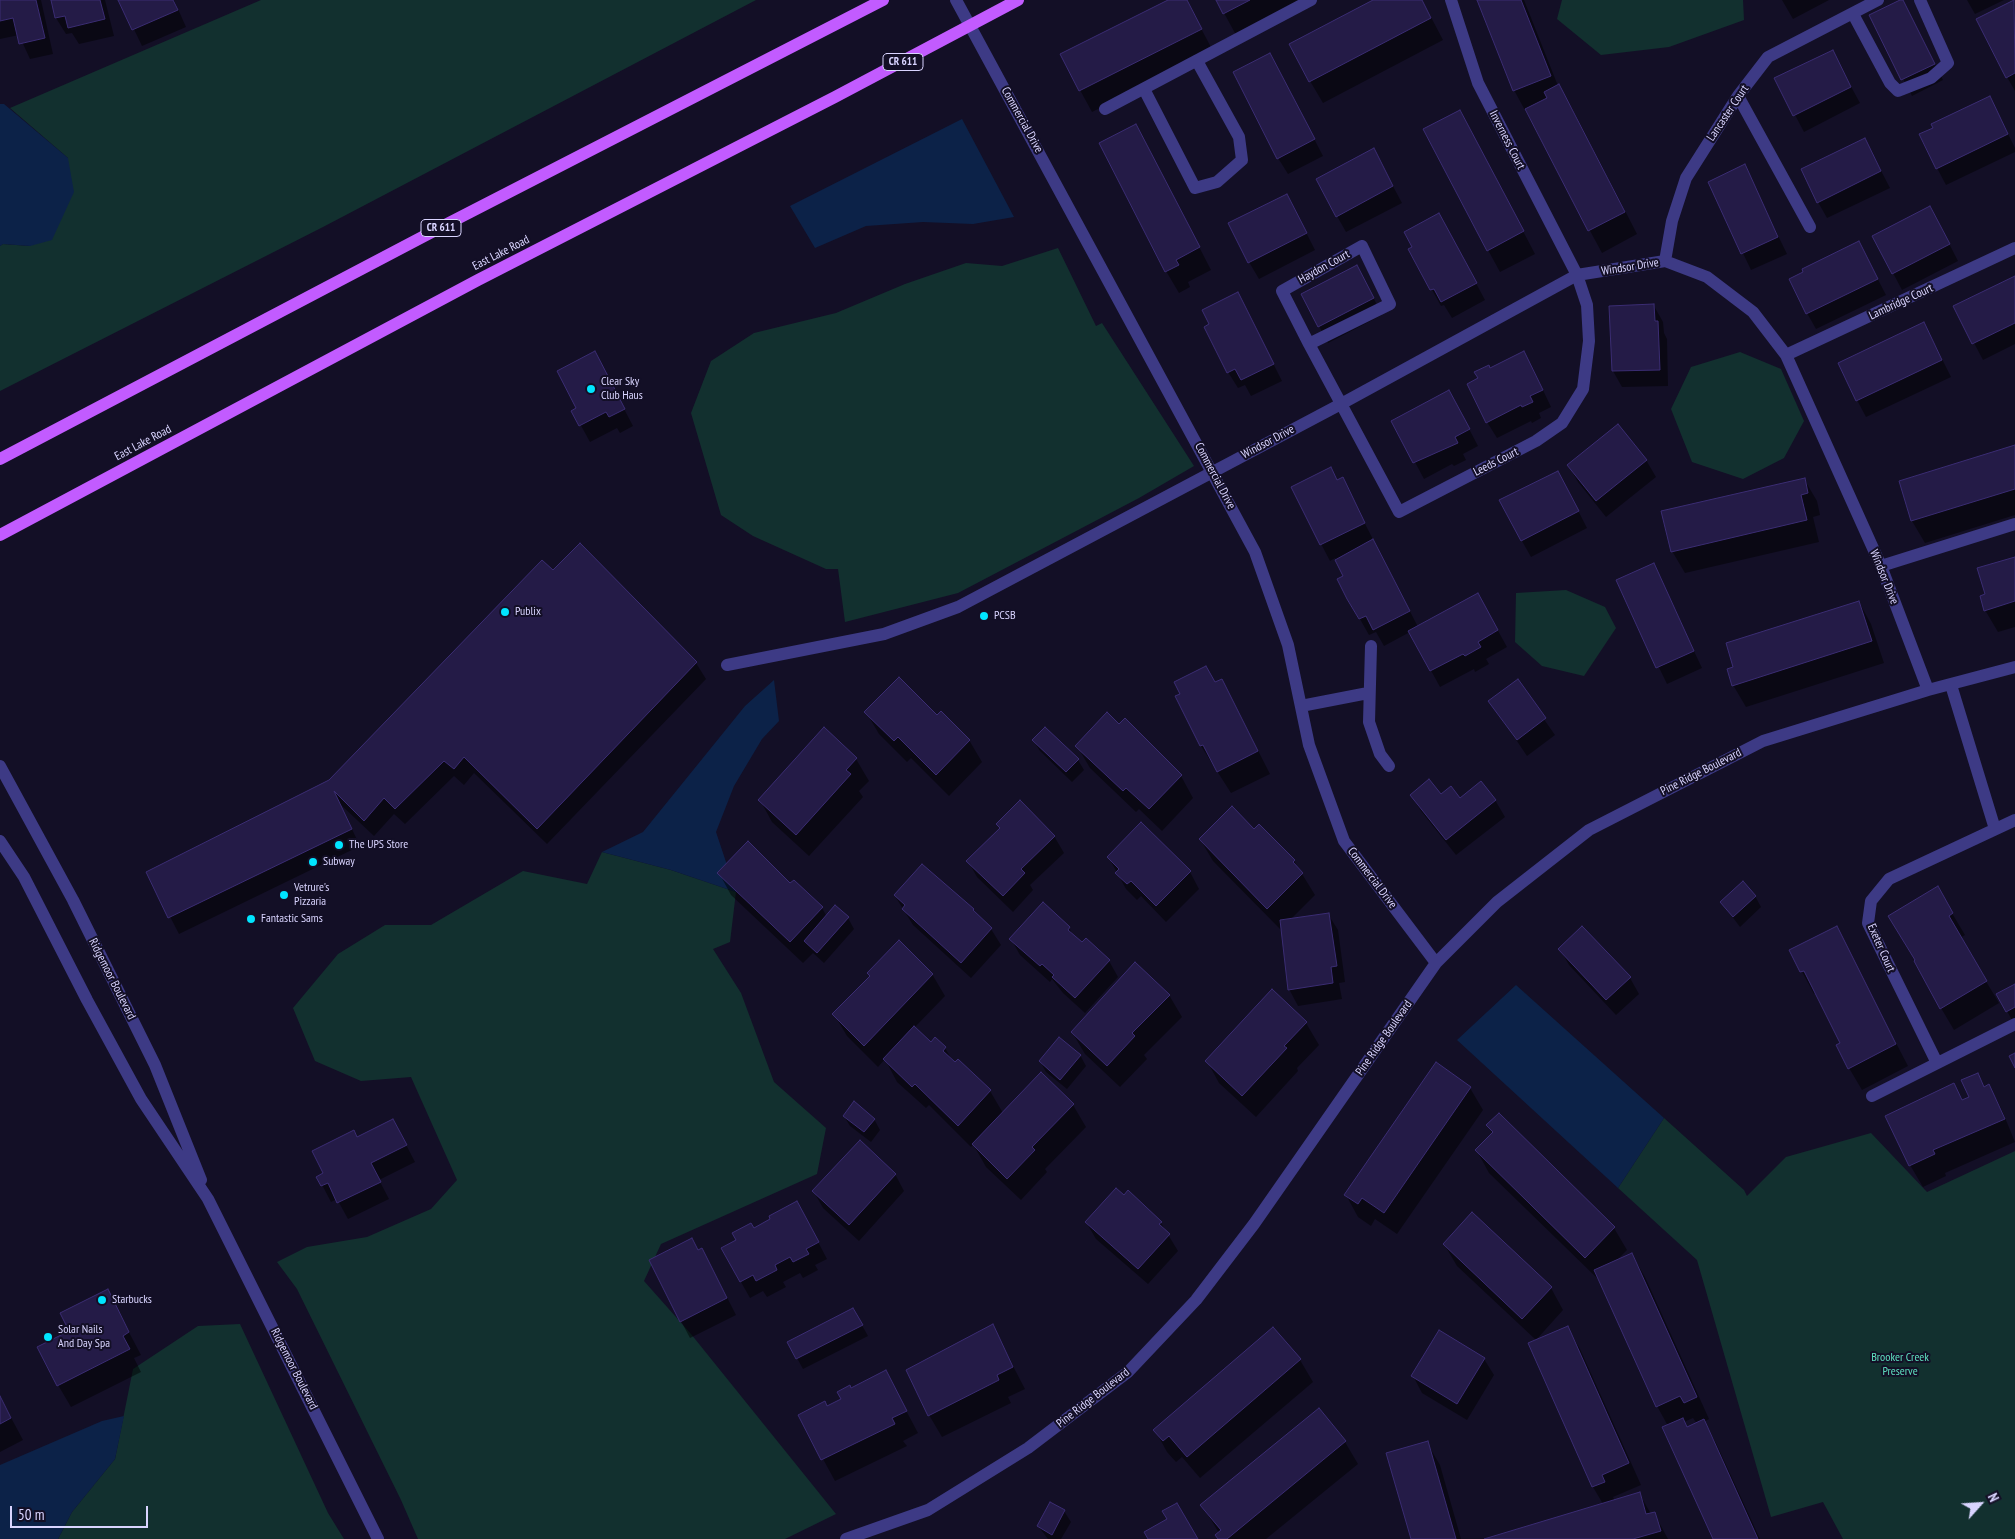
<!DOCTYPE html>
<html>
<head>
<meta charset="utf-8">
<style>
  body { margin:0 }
  #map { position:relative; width:2015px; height:1539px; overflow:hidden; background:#130f26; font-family:"PT Sans Narrow",sans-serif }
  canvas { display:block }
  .north { position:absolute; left:1955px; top:1479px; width:50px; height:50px; -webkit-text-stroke:4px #130f26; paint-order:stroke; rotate:64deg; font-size:14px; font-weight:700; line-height:20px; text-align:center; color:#d9d4ff }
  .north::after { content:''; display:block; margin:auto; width:18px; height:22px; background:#d9d4ff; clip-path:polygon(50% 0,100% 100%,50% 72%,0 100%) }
  .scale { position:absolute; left:10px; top:1506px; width:138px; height:22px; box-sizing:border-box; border:2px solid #d9d4ff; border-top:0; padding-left:6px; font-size:15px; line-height:18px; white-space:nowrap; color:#d9d4ff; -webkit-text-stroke:4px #130f26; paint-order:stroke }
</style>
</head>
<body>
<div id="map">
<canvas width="2015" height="1539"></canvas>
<div class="north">N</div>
<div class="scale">50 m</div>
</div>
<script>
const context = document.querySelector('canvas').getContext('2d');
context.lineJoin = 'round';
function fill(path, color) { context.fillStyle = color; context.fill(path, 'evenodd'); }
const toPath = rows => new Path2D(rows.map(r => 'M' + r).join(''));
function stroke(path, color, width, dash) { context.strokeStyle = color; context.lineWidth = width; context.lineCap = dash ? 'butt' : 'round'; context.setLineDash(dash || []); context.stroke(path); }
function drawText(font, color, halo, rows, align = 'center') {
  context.font = font + ' "PT Sans Narrow",sans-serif'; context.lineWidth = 4; context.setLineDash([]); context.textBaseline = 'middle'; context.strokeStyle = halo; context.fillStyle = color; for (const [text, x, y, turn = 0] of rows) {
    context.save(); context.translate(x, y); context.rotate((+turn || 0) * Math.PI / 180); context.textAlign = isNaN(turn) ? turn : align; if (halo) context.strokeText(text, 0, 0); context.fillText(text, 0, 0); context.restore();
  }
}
fill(toPath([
  [261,0,756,0,323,227,0,391,0,246,3,244,30,246,68,158,10,108],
  [1562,0,1743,0,1744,20,1669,47,1601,55,1557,19],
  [1058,248,1096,326,1102,323,1194,466,1139,498,958,593,845,622,838,569,826,569,753,536,721,515,691,413,711,361,754,333,836,313,905,284,966,263,1002,266],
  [1740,352,1781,369,1804,421,1784,458,1743,479,1692,462,1671,409,1691,367],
  [1566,590,1605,607,1616,628,1584,676,1542,666,1515,642,1516,593],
  [602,852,671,870,736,892,730,942,713,949,741,993,774,1082,826,1128,817,1174,661,1244,644,1281,691,1334,836,1514,785,1539,418,1539,401,1500,297,1289,277,1262,307,1247,367,1237,431,1209,457,1180,411,1077,361,1081,315,1061,293,1008,338,954,385,925,431,925,523,871,587,884],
  [1664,1118,1744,1190,1747,1196,1786,1157,1871,1133,1927,1192,2015,1151,2015,1539,1843,1539,1823,1502,1771,1517,1697,1260,1618,1188],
  [240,1324,328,1513,344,1539,58,1539,72,1512,115,1459,133,1369,198,1326]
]), '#12302f');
fill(toPath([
  [0,104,4,104,68,158,74,192,52,240,30,246,3,244,0,246],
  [962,119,1014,217,973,224,923,222,866,226,815,248,790,206],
  [774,680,779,721,762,739,734,786,716,832,736,892,671,870,602,852,643,832,745,706],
  [1516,985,1664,1118,1618,1188,1457,1040],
  [124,1416,115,1459,72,1512,58,1539,0,1539,0,1465,102,1421]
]), '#0c2248');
fill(toPath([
  [0,0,41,0,53,54,30,59,19,35,0,39],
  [52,0,105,0,114,36,79,44,72,33,66,34,56,18],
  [120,0,174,0,186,27,142,46],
  [1171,0,1186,0,1213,51,1092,112,1080,90],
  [1217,0,1306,0,1236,35],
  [1375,0,1422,0,1443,40,1323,103,1310,81],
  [1479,0,1524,0,1558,86,1572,108,1637,234,1602,253,1514,90],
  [1782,0,1829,0,1793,19],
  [1967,0,2004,0,1975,14],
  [2013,1,2015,5,2015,91,2007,77],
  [1871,16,1911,17,1943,80,1912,96],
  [1832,52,1860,103,1804,132,1776,79],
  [1270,54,1323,156,1288,174,1278,158],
  [1990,98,2015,148,2015,152,1946,185,1937,168],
  [1460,111,1535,254,1500,272,1488,250],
  [1865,140,1890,188,1827,218,1818,202],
  [1148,148,1211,270,1188,282,1190,287,1179,293,1166,271],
  [1382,166,1402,203,1346,232,1337,216],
  [1744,166,1787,254,1751,270,1709,182],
  [1287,195,1315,250,1259,279,1249,262],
  [1939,224,1958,261,1902,290,1893,273],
  [1448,231,1485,300,1452,318,1444,305,1441,306,1410,250],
  [1859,243,1886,295,1816,329,1807,313],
  [2015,277,2015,344,1983,360,1955,307],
  [1366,283,1382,315,1328,343,1319,326],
  [1238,294,1282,381,1251,396,1245,385,1238,388,1228,372],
  [1654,306,1663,322,1664,333,1667,339,1668,386,1622,387,1613,371],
  [1924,323,1951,377,1866,417,1857,400],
  [603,369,633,426,620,433,617,428,590,442,573,411,578,408],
  [1490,369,1533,369,1551,407,1539,413,1541,418,1532,423,1531,421,1497,438,1487,422,1479,379],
  [1458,408,1478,446,1463,454,1466,460,1454,466,1452,464,1424,479,1393,421],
  [2015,446,2015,515,1925,543,1912,521,1900,482],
  [1646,460,1656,477,1606,517,1578,482,1569,466],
  [1342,479,1418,627,1487,611,1507,647,1486,659,1489,664,1475,672,1474,669,1440,687,1410,632,1384,646,1376,632,1369,635,1348,598,1345,576,1335,558,1330,561,1292,488],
  [1804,479,1817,501,1820,515,1813,517,1819,542,1685,573,1672,551],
  [1567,489,1587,528,1531,557,1522,541],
  [2015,558,2015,627,1998,632,1985,610,1987,595],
  [1653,565,1702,668,1667,684,1617,581],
  [553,572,696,663,706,679,547,844,474,773,464,785,454,776,405,824,394,814,374,836,340,804,360,846,179,934,147,872,330,781],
  [1859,602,1871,624,1884,663,1746,707,1733,685],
  [1222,680,1270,774,1231,793,1201,746,1215,683],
  [1517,681,1555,735,1527,756,1490,701],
  [866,712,937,717,969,740,982,762,949,796,911,758,907,762,879,734],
  [1033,740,1078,760,1084,770,1072,782,1040,751],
  [1077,746,1181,776,1193,798,1162,831,1139,809,1136,812,1090,768],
  [856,759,869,781,859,791,863,797,809,856,772,822,760,800],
  [1411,795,1495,800,1505,817,1456,855,1421,811],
  [1020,802,1054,836,1064,853,1030,885,1033,890,1013,912,977,877,968,861,1001,830,998,825],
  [1254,831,1294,861,1315,895,1291,919,1328,914,1338,930,1345,982,1339,983,1342,999,1298,1006,1289,989,1283,928,1281,930,1213,861,1200,839],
  [1109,858,1190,872,1199,889,1166,922,1141,896,1137,900,1126,889],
  [719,873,791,885,822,908,827,917,848,918,854,929,824,963,813,953,803,963,731,895],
  [1937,888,1965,935,1960,938,1999,1003,1954,1030,1941,1008],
  [895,896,991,929,1001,945,971,978,913,925],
  [1755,896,1761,907,1740,927,1722,903],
  [1069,928,1074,937,1109,961,1118,977,1085,1013,1063,993,1052,979,1050,982,1020,955,1011,939],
  [1836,928,1908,1066,1862,1090,1849,1068,1842,1043,1816,992,1814,994,1791,951],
  [1560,949,1630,978,1639,994,1616,1015,1569,965],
  [932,974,945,996,914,1028,931,1044,935,1039,945,1048,954,1063,990,1091,1003,1113,1073,1105,1086,1127,1045,1169,1047,1172,1021,1200,986,1167,973,1144,971,1147,929,1105,926,1108,897,1082,885,1059,878,1067,847,1036,834,1014],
  [2015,986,2015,1020,2013,1022,2007,1011],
  [1169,995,1182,1017,1144,1055,1147,1059,1120,1087,1085,1054,1072,1032],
  [1306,1023,1319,1045,1297,1068,1298,1071,1256,1117,1219,1083,1207,1061],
  [1080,1055,1086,1066,1067,1089,1046,1072,1040,1061],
  [1977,1074,1985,1088,1989,1086,2001,1108,2015,1142,1945,1173,1946,1176,1923,1187,1910,1165,1954,1085,1963,1101,1970,1098],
  [1470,1088,1483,1110,1397,1234,1375,1219,1371,1226,1358,1217,1346,1195],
  [844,1116,874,1119,880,1130,871,1142,850,1126],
  [1488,1126,1614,1228,1627,1250,1614,1263,1632,1255,1645,1277,1709,1419,1704,1422,1716,1443,1760,1539,1714,1539,1668,1426,1657,1406,1598,1279,1489,1173,1477,1151,1493,1134],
  [1693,1418,1697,1424,1687,1428,1684,1422],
  [402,1137,415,1162,379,1180,389,1199,348,1219,337,1199,331,1202,318,1177,324,1174,357,1138],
  [895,1174,904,1191,859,1241,823,1208,814,1192],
  [772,1219,806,1219,827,1259,815,1265,818,1270,803,1278,800,1273,783,1282,786,1287,767,1297,763,1291,750,1298,741,1282,754,1229],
  [1086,1222,1161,1223,1178,1251,1148,1284,1096,1239],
  [1444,1244,1551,1288,1563,1310,1536,1340,1457,1266],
  [698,1251,711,1266,736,1315,690,1338,681,1321],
  [107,1291,141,1355,134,1358,141,1372,71,1407,58,1385,71,1331],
  [859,1320,868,1336,803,1369,797,1358],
  [992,1326,1025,1389,1008,1397,1011,1403,942,1437,929,1415],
  [1567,1327,1580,1349,1641,1485,1613,1497,1615,1501,1639,1493,1651,1514,1654,1513,1668,1539,1485,1539,1603,1504,1593,1487],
  [1484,1359,1494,1375,1467,1420,1422,1393,1413,1376],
  [1300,1360,1313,1382,1200,1478,1182,1457,1176,1462,1167,1452,1155,1430],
  [885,1371,918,1433,903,1441,907,1446,835,1481,823,1459,827,1407,842,1399,851,1389],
  [0,1397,23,1440,0,1452],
  [1319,1409,1345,1442,1358,1464,1266,1539,1219,1539,1219,1533,1202,1505],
  [1427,1443,1440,1465,1461,1539,1412,1539],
  [1051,1504,1064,1511,1071,1522,1061,1539,1048,1539,1038,1526]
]), '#0007');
const building = toPath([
  [0,0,36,0,45,38,19,44,13,18,0,21,0,0],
  [51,0,100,0,105,19,68,28,65,16,55,18,51,0],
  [118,0,173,0,178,10,132,30,118,0],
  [1168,0,1187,0,1202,29,1079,91,1060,54,1168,0],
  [1216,0,1250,0,1223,14,1216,0],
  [1373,0,1422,0,1431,18,1309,82,1289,44,1373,0],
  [1477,0,1521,0,1551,76,1513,91,1477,0],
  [1900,0,1903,0,1935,64,1901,80,1869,15,1900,0],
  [2014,0,2015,73,2006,78,1976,19,2014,0],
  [1833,50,1851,87,1793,116,1774,78,1833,50],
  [1270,53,1315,139,1277,159,1233,72,1270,53],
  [1559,84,1625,212,1588,231,1525,109,1547,98,1544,92,1559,84],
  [1990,96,2008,134,1936,169,1919,134,1933,128,1931,124,1990,96],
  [1460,110,1524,231,1487,251,1423,129,1460,110],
  [1136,124,1200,247,1176,260,1179,265,1165,272,1099,143,1136,124],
  [1865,138,1881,171,1817,203,1801,169,1865,138],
  [1374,148,1393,186,1336,217,1316,179,1374,148],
  [1745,164,1778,237,1741,254,1708,182,1745,164],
  [1287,194,1307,233,1248,263,1228,223,1287,194],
  [1930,206,1950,244,1892,274,1872,236,1930,206],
  [1439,213,1477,283,1441,302,1434,289,1430,290,1408,249,1412,247,1404,232,1439,213],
  [1859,241,1878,279,1806,314,1789,279,1803,272,1802,269,1859,241],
  [1357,265,1374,298,1318,327,1301,294,1357,265],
  [2015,276,2015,323,1972,344,1953,306,2015,276],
  [1238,292,1274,364,1241,380,1235,369,1227,373,1204,327,1209,324,1202,310,1238,292],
  [1654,304,1655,321,1658,321,1660,370,1612,371,1609,306,1654,304],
  [1924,322,1942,360,1856,401,1838,363,1924,322],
  [595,351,625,409,609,417,606,412,579,426,571,411,576,408,557,371,595,351],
  [1524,351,1543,390,1530,396,1533,402,1522,407,1521,405,1486,423,1467,384,1478,378,1474,372,1489,365,1490,368,1524,351],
  [1449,390,1470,429,1455,437,1458,443,1413,463,1391,421,1449,390],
  [1618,424,1647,460,1596,501,1567,465,1618,424],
  [2015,445,2015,489,1911,521,1899,481,2015,445],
  [1331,467,1337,480,1343,477,1365,523,1320,545,1291,487,1331,467],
  [1558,471,1579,511,1521,541,1499,500,1558,471],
  [1805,478,1808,493,1801,495,1807,520,1671,552,1661,511,1805,478],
  [1373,539,1410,611,1373,630,1366,616,1359,619,1347,599,1337,579,1343,576,1335,560,1373,539],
  [580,543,697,662,537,829,464,757,454,769,444,761,395,809,384,798,364,821,334,791,352,829,168,918,146,872,329,780,542,560,553,570,580,543],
  [2015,557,2015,601,1984,611,1980,596,1985,594,1977,568,2015,557],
  [1654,563,1694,651,1656,668,1616,580,1654,563],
  [1478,593,1498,630,1478,642,1481,647,1465,656,1463,654,1430,671,1408,631,1478,593],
  [1859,601,1872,641,1732,686,1727,669,1733,667,1726,643,1859,601],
  [1206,666,1215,682,1222,679,1258,751,1217,772,1203,745,1200,746,1175,696,1180,694,1174,682,1206,666],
  [899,677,937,715,941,711,970,740,936,775,898,737,894,741,864,712,899,677],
  [1518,679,1546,718,1517,740,1488,701,1518,679],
  [1107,712,1119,724,1125,718,1182,775,1149,809,1126,788,1123,791,1075,746,1107,712],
  [824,727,857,758,846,770,851,774,796,835,758,800,824,727],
  [1045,727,1079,759,1066,772,1032,740,1045,727],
  [1429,779,1441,794,1451,786,1460,798,1481,781,1496,800,1446,840,1410,795,1429,779],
  [1020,800,1055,836,1021,869,1025,873,1003,896,966,861,1000,828,996,824,1020,800],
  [1232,806,1254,829,1259,824,1295,860,1293,862,1303,873,1267,909,1199,839,1232,806],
  [1141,822,1191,871,1156,906,1131,881,1127,884,1115,873,1119,869,1107,857,1141,822],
  [748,841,790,883,794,880,823,907,790,942,717,873,748,841],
  [922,864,974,909,973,910,992,928,961,963,902,909,905,905,894,895,922,864],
  [1743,881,1756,896,1733,917,1720,902,1743,881],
  [1938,886,1953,913,1949,916,1987,981,1940,1009,1914,961,1915,960,1888,916,1938,886],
  [1043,902,1070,927,1068,930,1082,942,1086,938,1110,960,1075,998,1052,977,1054,975,1042,964,1040,966,1009,939,1043,902],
  [835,905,849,917,817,953,804,941,835,905],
  [1329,913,1337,966,1331,967,1333,983,1288,990,1280,920,1329,913],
  [1582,926,1631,977,1606,1000,1558,949,1582,926],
  [1837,926,1896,1044,1848,1069,1836,1045,1840,1043,1804,971,1800,972,1789,950,1837,926],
  [899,940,933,974,864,1046,832,1014,870,976,867,973,899,940],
  [1135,962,1170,995,1132,1033,1135,1036,1107,1066,1071,1032,1135,962],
  [2015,984,2015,1007,2006,1012,1996,994,2015,984],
  [1272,989,1307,1022,1284,1046,1287,1048,1242,1096,1205,1061,1272,989],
  [914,1026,931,1042,935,1037,946,1047,943,1051,955,1062,958,1059,991,1090,958,1126,915,1084,912,1087,883,1059,914,1026],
  [1059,1037,1081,1055,1060,1080,1039,1061,1059,1037],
  [2015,1053,2015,1068,2009,1056,2015,1053],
  [1436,1062,1471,1087,1384,1213,1362,1198,1358,1204,1344,1195,1436,1062],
  [1041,1072,1074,1104,1032,1147,1035,1150,1007,1179,972,1144,1041,1072],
  [1978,1073,1984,1087,1989,1084,2005,1119,1933,1150,1935,1154,1909,1166,1885,1116,1954,1083,1962,1100,1969,1097,1961,1080,1978,1073],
  [854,1101,875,1119,864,1132,843,1116,854,1101],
  [1499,1113,1615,1227,1585,1258,1475,1150,1493,1132,1486,1125,1499,1113],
  [393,1119,407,1145,371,1163,381,1182,337,1203,328,1183,321,1186,316,1177,323,1173,312,1151,354,1130,357,1137,393,1119],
  [860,1140,896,1174,849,1225,812,1191,860,1140],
  [1116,1188,1124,1195,1128,1190,1162,1222,1159,1224,1170,1234,1138,1269,1085,1222,1116,1188],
  [797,1201,819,1242,806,1249,809,1254,793,1262,790,1257,775,1265,777,1270,756,1281,753,1275,740,1282,721,1248,736,1240,732,1233,751,1223,754,1228,770,1219,769,1216,797,1201],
  [1472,1212,1552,1287,1522,1319,1443,1244,1472,1212],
  [692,1238,698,1250,702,1248,727,1298,680,1322,649,1260,692,1238],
  [1632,1253,1697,1397,1684,1403,1680,1396,1656,1407,1594,1270,1632,1253],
  [108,1289,129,1332,123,1336,130,1349,57,1386,37,1347,69,1331,60,1313,108,1289],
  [853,1308,863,1325,796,1359,787,1342,853,1308],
  [993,1324,1013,1367,997,1375,999,1380,928,1416,906,1370,993,1324],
  [1568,1326,1629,1463,1602,1475,1605,1482,1592,1487,1528,1343,1568,1326],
  [1273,1327,1301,1359,1187,1457,1169,1436,1163,1441,1153,1430,1273,1327],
  [1439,1330,1485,1358,1457,1404,1411,1376,1439,1330],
  [886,1370,907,1411,892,1418,895,1424,821,1460,798,1415,825,1401,827,1406,841,1399,837,1392,850,1385,851,1388,886,1370],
  [0,1396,11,1418,0,1424,0,1396],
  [1319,1408,1346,1441,1227,1539,1218,1539,1215,1535,1221,1530,1200,1505,1319,1408],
  [1683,1418,1687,1427,1704,1419,1758,1539,1713,1539,1662,1427,1683,1418],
  [1428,1441,1456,1539,1411,1539,1386,1453,1428,1441],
  [1640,1492,1646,1514,1655,1512,1661,1531,1633,1539,1484,1539,1640,1492],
  [1050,1502,1065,1510,1052,1535,1037,1526,1050,1502],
  [1177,1503,1198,1539,1148,1539,1144,1532,1167,1519,1162,1511,1177,1503]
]);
fill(building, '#241b47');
stroke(building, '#3b2d73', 1);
stroke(toPath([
  [956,0,1255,552,1288,645,1309,745,1344,841,1436,963],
  [1853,14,1890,83,1898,91,1931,78,1948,63,1920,0],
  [1144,89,1195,188,1217,182,1242,160,1239,137,1197,61],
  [1738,96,1810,227],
  [1105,109,1311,0],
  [1362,246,1390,304,1309,344,1282,291,1362,246],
  [1665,261,1672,221,1686,178,1738,96,1768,57,1878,0],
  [1309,344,1399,512,1536,441,1562,423,1583,389,1589,341,1587,305,1577,275,1478,83,1451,0],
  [1786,355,2015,248],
  [1881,566,2015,524],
  [1371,646,1369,722,1380,754,1389,766],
  [727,665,884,634,958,607,1341,404,1577,275,1665,261,1707,277,1753,312,1786,355,1881,566,1928,690],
  [1951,685,1995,829],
  [1301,706,1368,693],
  [0,766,73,900,155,1065,201,1180],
  [0,841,24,877,87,1000,141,1099,208,1199,378,1539],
  [1937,1063,1868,923,1871,901,1889,879,2015,820],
  [1872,1096,2015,1024],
  [846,1539,928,1510,1028,1448,1128,1372,1196,1300,1254,1224,1436,963,1497,902,1589,830,1763,741,1928,690,2015,667]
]), '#3d3a85', 12);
stroke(toPath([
  [0,459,449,223,883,0],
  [0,535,478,280,835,97,1018,0]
]), '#c25bff', 12);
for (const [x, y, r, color] of [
  [591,389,5,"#00e5ff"],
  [505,612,5,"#00e5ff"],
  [984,616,5,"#00e5ff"],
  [339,845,5,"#00e5ff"],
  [313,862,5,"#00e5ff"],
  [284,895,5,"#00e5ff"],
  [251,919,5,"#00e5ff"],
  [102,1300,5,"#00e5ff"],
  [48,1337,5,"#00e5ff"]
]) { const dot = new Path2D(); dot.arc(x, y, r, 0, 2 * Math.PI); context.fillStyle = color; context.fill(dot); stroke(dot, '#130f26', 2); }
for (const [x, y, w] of [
  [903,62,40],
  [441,228,40]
]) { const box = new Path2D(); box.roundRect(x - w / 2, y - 8.5, w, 17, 4); context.fillStyle = '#130f26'; context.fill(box); stroke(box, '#d9d4ff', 1); }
drawText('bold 11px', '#d9d4ff', null, [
  ["CR 611",903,62],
  ["CR 611",441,228]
]);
drawText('12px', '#d9d4ff', '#130f26', [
  ["Lancaster Court",1728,113,-56],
  ["Commercial Drive",1022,120,61],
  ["Inverness Court",1507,140,63],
  ["East Lake Road",501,253,-27],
  ["Haydon Court",1324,267,-29],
  ["Windsor Drive",1630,267,-9],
  ["Lambridge Court",1901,302,-25],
  ["Windsor Drive",1268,442,-28],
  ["East Lake Road",143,443,-28],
  ["Leeds Court",1496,462,-27],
  ["Commercial Drive",1215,476,62],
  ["Windsor Drive",1884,577,68],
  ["Pine Ridge Boulevard",1701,772,-27],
  ["Commercial Drive",1372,878,53],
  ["Exeter Court",1881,948,66],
  ["Ridgemoor Boulevard",112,979,63],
  ["Pine Ridge Boulevard",1384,1038,-55],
  ["Ridgemoor Boulevard",294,1369,63],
  ["Pine Ridge Boulevard",1093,1398,-38]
]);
drawText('12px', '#d9d4ff', '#130f26', [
  ["Clear Sky",601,382],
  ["Club Haus",601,396],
  ["Publix",515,612],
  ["PCSB",994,616],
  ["The UPS Store",349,845],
  ["Subway",323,862],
  ["Vetrure's",294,888],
  ["Pizzaria",294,902],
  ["Fantastic Sams",261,919],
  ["Starbucks",112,1300],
  ["Solar Nails",58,1330],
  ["And Day Spa",58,1344]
], 'left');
drawText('12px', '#5fe0c0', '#130f26', [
  ["Brooker Creek",1900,1358],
  ["Preserve",1900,1372]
]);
</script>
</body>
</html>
